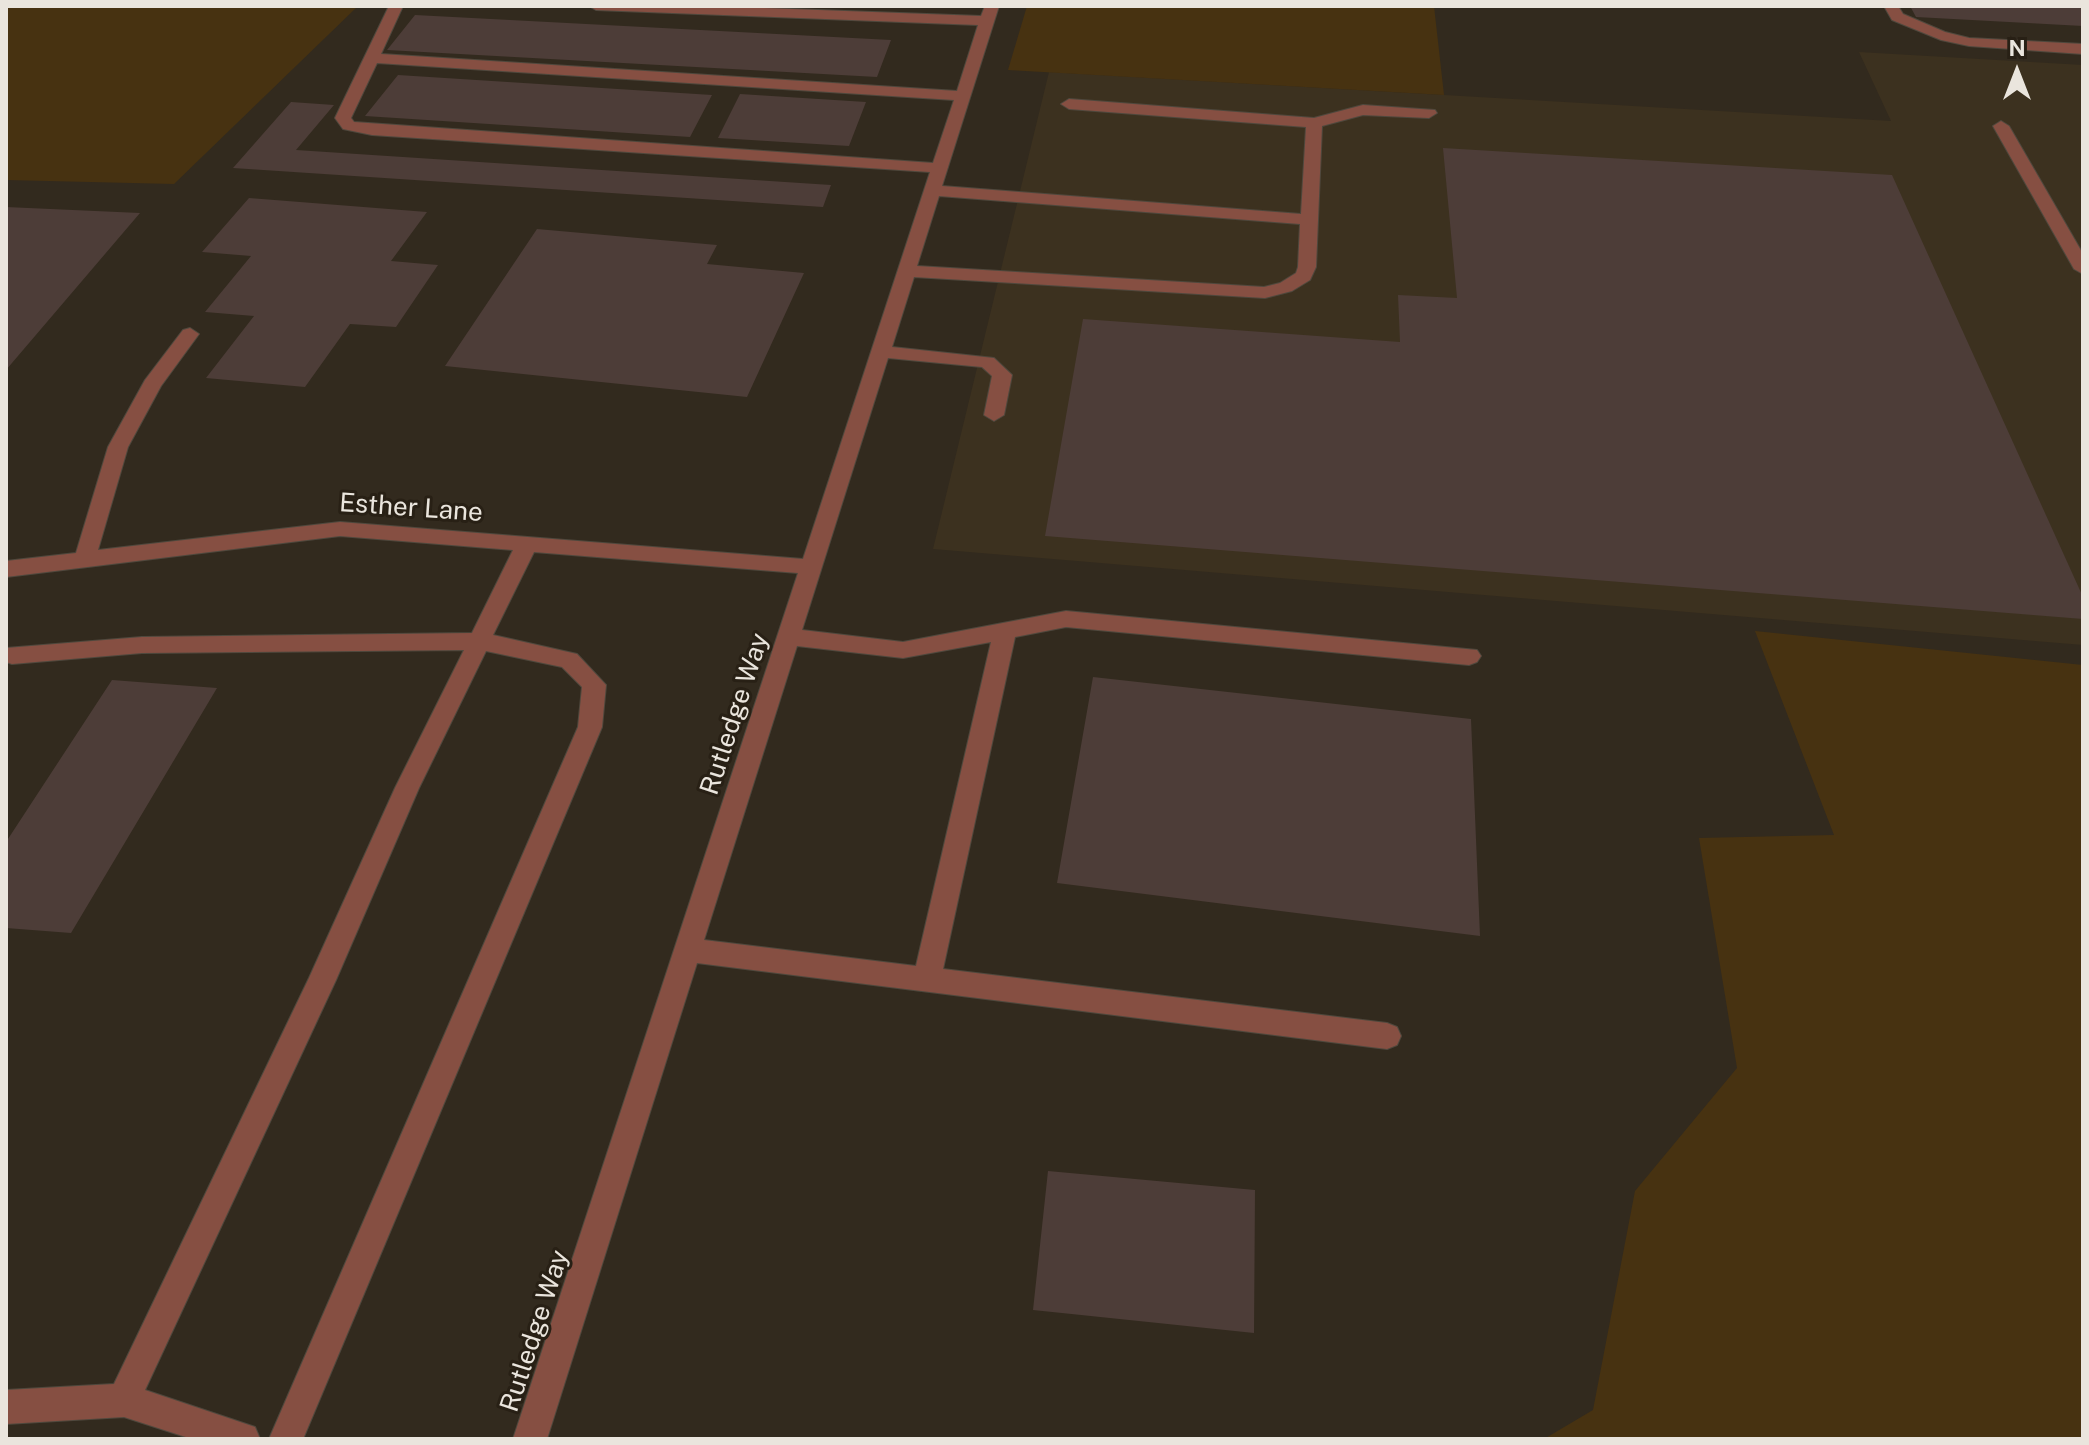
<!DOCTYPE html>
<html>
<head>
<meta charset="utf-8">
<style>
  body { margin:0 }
  #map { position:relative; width:2089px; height:1445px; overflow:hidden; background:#322a1e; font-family:"Public Sans",sans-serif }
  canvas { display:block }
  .frame { position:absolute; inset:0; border:8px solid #eae5dd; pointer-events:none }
  .north { position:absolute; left:1977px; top:32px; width:80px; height:80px; -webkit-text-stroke:6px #282015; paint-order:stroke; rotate:0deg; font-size:22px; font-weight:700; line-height:32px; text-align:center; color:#eae5dd }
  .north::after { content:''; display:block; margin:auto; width:28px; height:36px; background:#eae5dd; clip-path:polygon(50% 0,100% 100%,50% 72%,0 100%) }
</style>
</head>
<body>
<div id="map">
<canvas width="2089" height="1445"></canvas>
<div class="frame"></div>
<div class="north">N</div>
</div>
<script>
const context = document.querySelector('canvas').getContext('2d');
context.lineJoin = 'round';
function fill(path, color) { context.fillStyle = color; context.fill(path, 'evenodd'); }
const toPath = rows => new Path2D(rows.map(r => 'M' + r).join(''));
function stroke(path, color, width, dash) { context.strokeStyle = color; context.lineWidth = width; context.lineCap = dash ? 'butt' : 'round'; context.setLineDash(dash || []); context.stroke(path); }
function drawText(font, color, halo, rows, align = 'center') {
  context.font = font + ' "Public Sans",sans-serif'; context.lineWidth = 6; context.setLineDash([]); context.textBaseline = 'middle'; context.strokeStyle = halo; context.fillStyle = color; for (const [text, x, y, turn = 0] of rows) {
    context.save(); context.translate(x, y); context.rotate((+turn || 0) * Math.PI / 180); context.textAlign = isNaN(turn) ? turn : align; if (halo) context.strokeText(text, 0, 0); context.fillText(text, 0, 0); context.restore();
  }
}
fill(toPath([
  [1859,52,2083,65,2083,645,933,549,1049,72,1891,121]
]), '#3c311f');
fill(toPath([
  [6,6,358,6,174,184,6,180],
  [1027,6,1434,6,1444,95,1008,70],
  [1755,631,2083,665,2083,1439,1544,1439,1593,1410,1635,1191,1737,1068,1699,838,1834,835]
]), '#473211');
fill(toPath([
  [1910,6,2083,6,2083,26,1916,17],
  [415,15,891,40,877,77,387,50],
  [398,75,712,95,690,137,365,116],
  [740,94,866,102,849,146,718,138],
  [291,102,334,105,296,150,831,185,823,207,233,168],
  [1443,148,1892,175,2083,597,2083,619,1045,536,1083,319,1400,342,1398,295,1457,298],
  [249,198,427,212,391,261,438,265,396,327,350,324,305,387,206,378,254,316,205,312,251,256,202,252],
  [6,207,140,213,6,370],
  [537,229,717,245,707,264,804,273,747,397,445,366],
  [1093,677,1471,719,1480,936,1057,883],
  [112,680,217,688,71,933,6,928,6,842],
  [1048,1171,1255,1190,1254,1333,1033,1310]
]), '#4d3d38');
const minor = toPath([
  [389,6,403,6,381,54,957,91,978,25,596,10,589,6,710,6,981,16,985,6,999,6,942,186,1301,214,1306,127,1069,109,1061,104,1069,99,1314,118,1363,105,1435,110,1437,113,1429,118,1363,115,1322,126,1316,267,1310,280,1292,291,1265,298,914,277,892,347,994,358,1012,375,1004,415,994,421,984,415,992,376,982,367,888,358,802,630,903,642,1066,611,1477,650,1481,656,1477,662,1469,665,1066,627,1015,637,943,969,1387,1023,1397,1027,1401,1036,1397,1045,1387,1049,697,963,547,1439,513,1439,798,573,534,552,493,635,577,654,606,685,602,727,303,1439,269,1439,578,727,582,687,562,667,486,651,419,788,336,980,145,1390,255,1427,260,1439,192,1439,124,1417,6,1424,6,1390,114,1384,309,978,395,788,464,650,142,653,12,664,6,662,6,648,142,637,472,633,513,550,340,536,6,577,6,561,76,553,108,447,145,380,183,330,190,328,199,334,161,386,128,447,98,550,340,522,803,559,930,172,372,135,343,129,335,118,389,6],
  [377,63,954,100,933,163,354,122,351,118,377,63],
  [939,196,1300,224,1298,267,1296,273,1280,283,1264,287,917,266,939,196],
  [991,642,916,966,704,940,797,646,903,658,991,642],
  [1884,6,1898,6,1903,14,1945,32,1969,38,2083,44,2083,54,1969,46,1941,40,1892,20,1884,6],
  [2001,121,2009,126,2083,254,2083,274,2074,269,1993,126,2001,121]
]);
stroke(minor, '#4f483d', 2);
fill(minor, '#864f42');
drawText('26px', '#eae5dd', '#282015', [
  ["Esther Lane",411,508,4],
  ["Rutledge Way",735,714,-72],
  ["Rutledge Way",535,1331,-72]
]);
</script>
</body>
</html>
